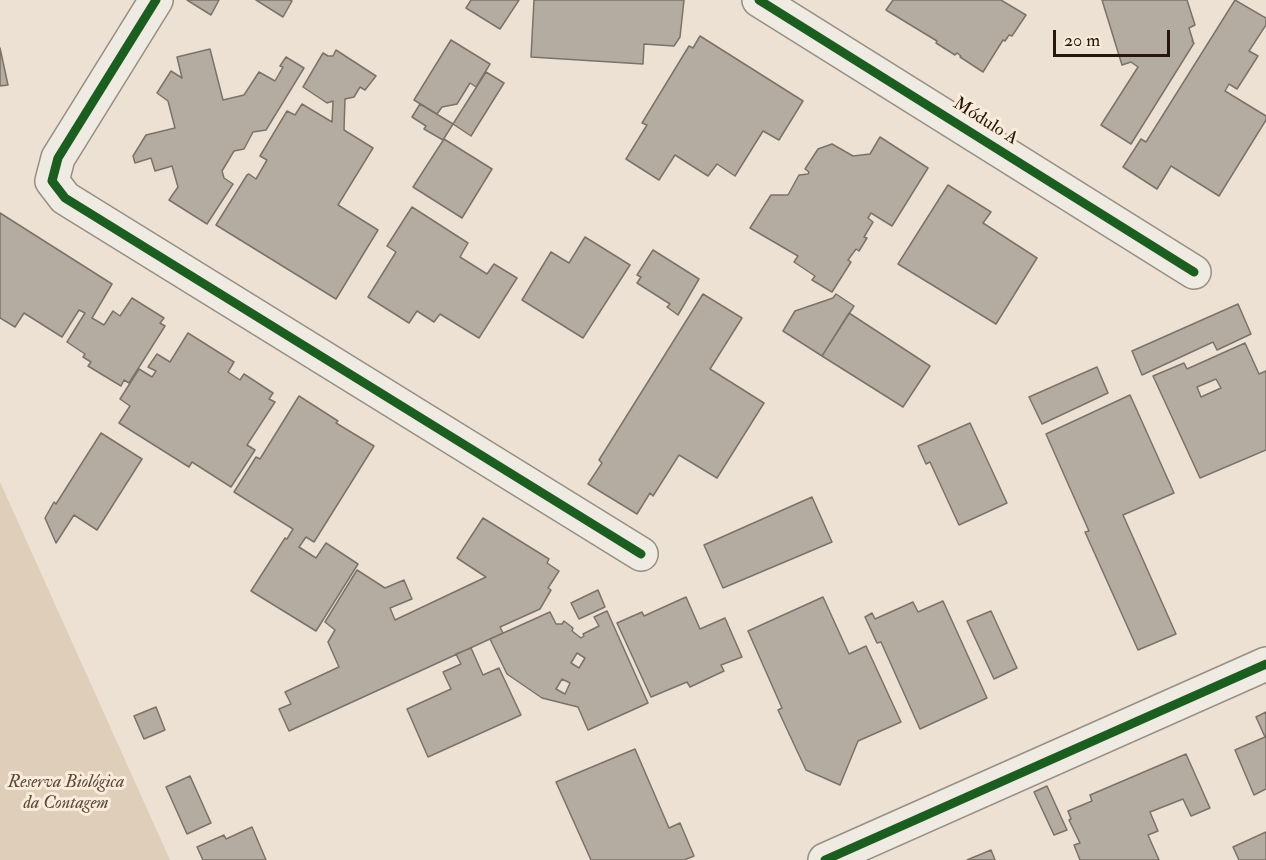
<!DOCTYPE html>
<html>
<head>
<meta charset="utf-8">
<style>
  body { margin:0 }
  #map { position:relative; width:1266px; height:860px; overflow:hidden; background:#ece1d2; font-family:"IM FELL Double Pica",serif }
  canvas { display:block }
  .scale { position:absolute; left:1053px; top:30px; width:117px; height:27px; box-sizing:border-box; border:3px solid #27160c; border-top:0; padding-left:8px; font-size:18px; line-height:21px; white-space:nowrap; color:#27160c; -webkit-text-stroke:4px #f9ecdb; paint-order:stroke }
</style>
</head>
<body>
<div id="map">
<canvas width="1266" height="860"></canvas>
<div class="scale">20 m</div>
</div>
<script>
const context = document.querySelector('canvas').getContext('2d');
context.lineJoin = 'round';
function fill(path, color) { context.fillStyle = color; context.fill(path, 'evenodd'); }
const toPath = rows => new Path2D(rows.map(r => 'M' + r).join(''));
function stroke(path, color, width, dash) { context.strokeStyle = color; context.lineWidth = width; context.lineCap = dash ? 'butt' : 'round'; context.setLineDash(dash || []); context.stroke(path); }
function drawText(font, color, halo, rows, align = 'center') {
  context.font = font + ' "IM FELL Double Pica",serif'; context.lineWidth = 6; context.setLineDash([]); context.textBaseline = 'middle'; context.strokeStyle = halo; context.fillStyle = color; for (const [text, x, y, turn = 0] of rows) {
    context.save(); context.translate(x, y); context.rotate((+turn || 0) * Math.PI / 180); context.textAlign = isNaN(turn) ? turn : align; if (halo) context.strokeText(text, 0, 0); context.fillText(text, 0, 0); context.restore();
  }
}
fill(toPath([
  [0,482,170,860,0,860]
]), '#deceba');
const building = toPath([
  [187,0,219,0,211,15,187,0],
  [256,0,290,0,292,1,283,17,256,0],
  [471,0,519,0,500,29,466,8,471,0],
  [534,0,684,0,680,37,674,46,644,44,643,64,531,57,534,0],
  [893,0,1001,0,1026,15,1012,36,1009,35,1005,41,1003,40,983,72,960,57,961,56,957,53,955,55,936,43,937,41,932,38,886,10,893,0],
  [1102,0,1187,0,1195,25,1189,28,1193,41,1192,41,1194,43,1131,144,1101,125,1138,67,1131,62,1122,65,1102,0],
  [1235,0,1266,18,1266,25,1249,51,1258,56,1237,89,1229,84,1225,91,1266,116,1266,120,1219,196,1171,166,1157,189,1123,167,1141,139,1146,142,1235,0],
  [700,36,803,101,779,140,763,131,735,176,717,164,708,176,675,155,659,180,626,159,647,125,642,123,689,46,693,48,700,36],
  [451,40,490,64,476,87,470,83,457,104,442,107,437,114,414,100,451,40],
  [0,48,8,85,0,86,0,48],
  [210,49,223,100,244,95,259,72,275,81,283,67,280,66,286,57,304,68,266,130,253,132,244,149,234,151,222,171,224,178,233,184,207,224,169,200,178,187,172,166,155,171,151,158,135,163,133,156,146,135,175,128,168,101,157,93,171,71,182,78,177,57,210,49],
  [336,50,376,76,365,90,360,87,354,97,345,99,344,130,373,148,338,205,378,230,336,299,216,225,247,175,249,174,256,179,267,160,260,156,287,111,295,115,302,104,332,122,333,101,327,103,303,87,323,53,328,56,333,56,336,50],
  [486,72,504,83,471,136,453,124,486,72],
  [420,104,453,124,443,140,424,129,426,126,412,117,420,104],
  [880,137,928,168,892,226,871,213,868,218,873,222,864,237,867,238,859,251,856,249,848,260,851,262,832,292,812,280,815,276,794,262,798,256,750,228,771,195,788,195,799,175,808,174,809,172,805,169,818,149,832,144,853,156,870,154,880,137],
  [444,139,492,169,462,218,413,187,444,139],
  [948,185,991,212,983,223,1037,258,996,324,898,264,948,185],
  [412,207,468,243,460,257,487,274,494,264,517,278,479,338,440,314,434,322,417,311,409,323,368,297,396,252,387,246,412,207],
  [0,213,112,284,92,318,104,325,113,311,120,316,132,298,164,318,160,323,165,326,129,383,124,380,121,386,88,366,91,362,83,357,85,354,67,342,85,313,79,310,62,337,24,313,15,327,0,318,0,213],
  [585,237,630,265,583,338,522,300,551,252,569,263,585,237],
  [653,250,699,279,678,315,667,307,670,304,637,283,641,277,637,275,653,250],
  [703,294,742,318,710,369,764,403,717,478,679,455,653,496,650,493,637,514,588,484,602,463,599,460,703,294],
  [836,294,854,306,822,356,783,331,795,311,833,298,836,294],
  [1238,304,1251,334,1217,350,1213,342,1142,375,1132,351,1238,304],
  [849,313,930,366,903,407,822,356,849,313],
  [188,333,234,362,228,372,240,380,244,374,273,393,269,399,275,402,247,445,255,450,231,487,192,462,189,467,119,423,130,406,120,399,139,369,152,377,156,371,148,367,157,354,170,362,188,333],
  [1245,343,1259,374,1266,371,1266,450,1200,478,1153,376,1184,363,1187,369,1245,343],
  [1216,379,1221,388,1201,397,1197,387,1216,379],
  [1097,367,1108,393,1042,424,1029,397,1097,367],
  [1130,395,1174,493,1123,515,1176,634,1138,650,1085,532,1089,531,1046,434,1130,395],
  [299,396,338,421,336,423,374,446,314,542,306,537,299,547,316,558,326,543,358,564,316,631,251,591,285,538,287,539,293,529,234,492,256,457,260,459,299,396],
  [970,423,1007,503,959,525,930,462,926,464,918,446,970,423],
  [101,433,142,459,97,530,74,515,56,543,45,518,54,502,56,504,101,433],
  [812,497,832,542,723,588,704,545,812,497],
  [483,518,549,559,547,563,559,571,548,588,551,590,540,609,500,627,503,633,289,731,279,709,291,704,285,692,339,667,328,642,335,630,325,622,357,570,385,588,404,580,412,599,390,608,395,620,486,577,457,558,483,518],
  [598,590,605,607,579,619,571,603,598,590],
  [686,597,700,629,725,618,742,657,721,665,724,671,690,687,687,682,651,697,617,623,642,612,644,616,686,597],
  [823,597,849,654,866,646,901,722,858,741,840,785,806,770,778,710,782,708,748,631,823,597],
  [943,601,987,698,920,729,881,642,877,643,865,617,872,613,875,619,913,602,918,612,943,601],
  [607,611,648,703,588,730,578,707,542,698,507,674,490,639,550,612,556,624,562,624,564,621,573,628,572,631,581,638,584,636,583,634,599,626,594,617,607,611],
  [577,653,585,658,579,668,571,663,577,653],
  [562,679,570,683,565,694,556,689,562,679],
  [991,611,1017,668,994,679,967,621,991,611],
  [471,648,483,675,499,668,521,715,428,757,407,709,451,689,443,672,461,664,456,654,471,648],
  [156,707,165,730,144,739,134,716,156,707],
  [1266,712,1266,789,1254,795,1235,750,1265,737,1256,717,1266,712],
  [635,749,669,828,680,823,694,856,684,860,591,860,556,782,635,749],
  [1186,754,1210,808,1191,816,1183,799,1150,812,1158,831,1148,835,1159,860,1080,860,1074,845,1080,843,1069,820,1071,819,1068,811,1092,801,1090,795,1186,754],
  [190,776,211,823,187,834,166,787,190,776],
  [1047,786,1067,830,1054,835,1034,792,1047,786],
  [252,827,266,860,203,860,197,847,224,835,226,839,252,827],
  [1266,832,1266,860,1239,860,1233,847,1266,832],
  [991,850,995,860,967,860,991,850]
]);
fill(building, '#b4aca1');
stroke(building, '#7b726a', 1.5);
const minor = toPath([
  [156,0,58,158,52,181,65,198,641,554],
  [759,0,1194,272],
  [825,860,1266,664]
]);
stroke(minor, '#978e84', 36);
stroke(minor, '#efeae2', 33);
stroke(toPath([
  [156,0,58,158,52,181,65,198,641,554],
  [759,0,1194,272],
  [825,860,1266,664]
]), '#1b5e20', 9);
drawText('18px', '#27160c', '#f9ecdb', [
  ["Módulo A",985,122,32]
]);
drawText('italic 18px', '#5b493a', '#f9ecdb', [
  ["Reserva Biológica",66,783],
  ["da Contagem",66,804]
]);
</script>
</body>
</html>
